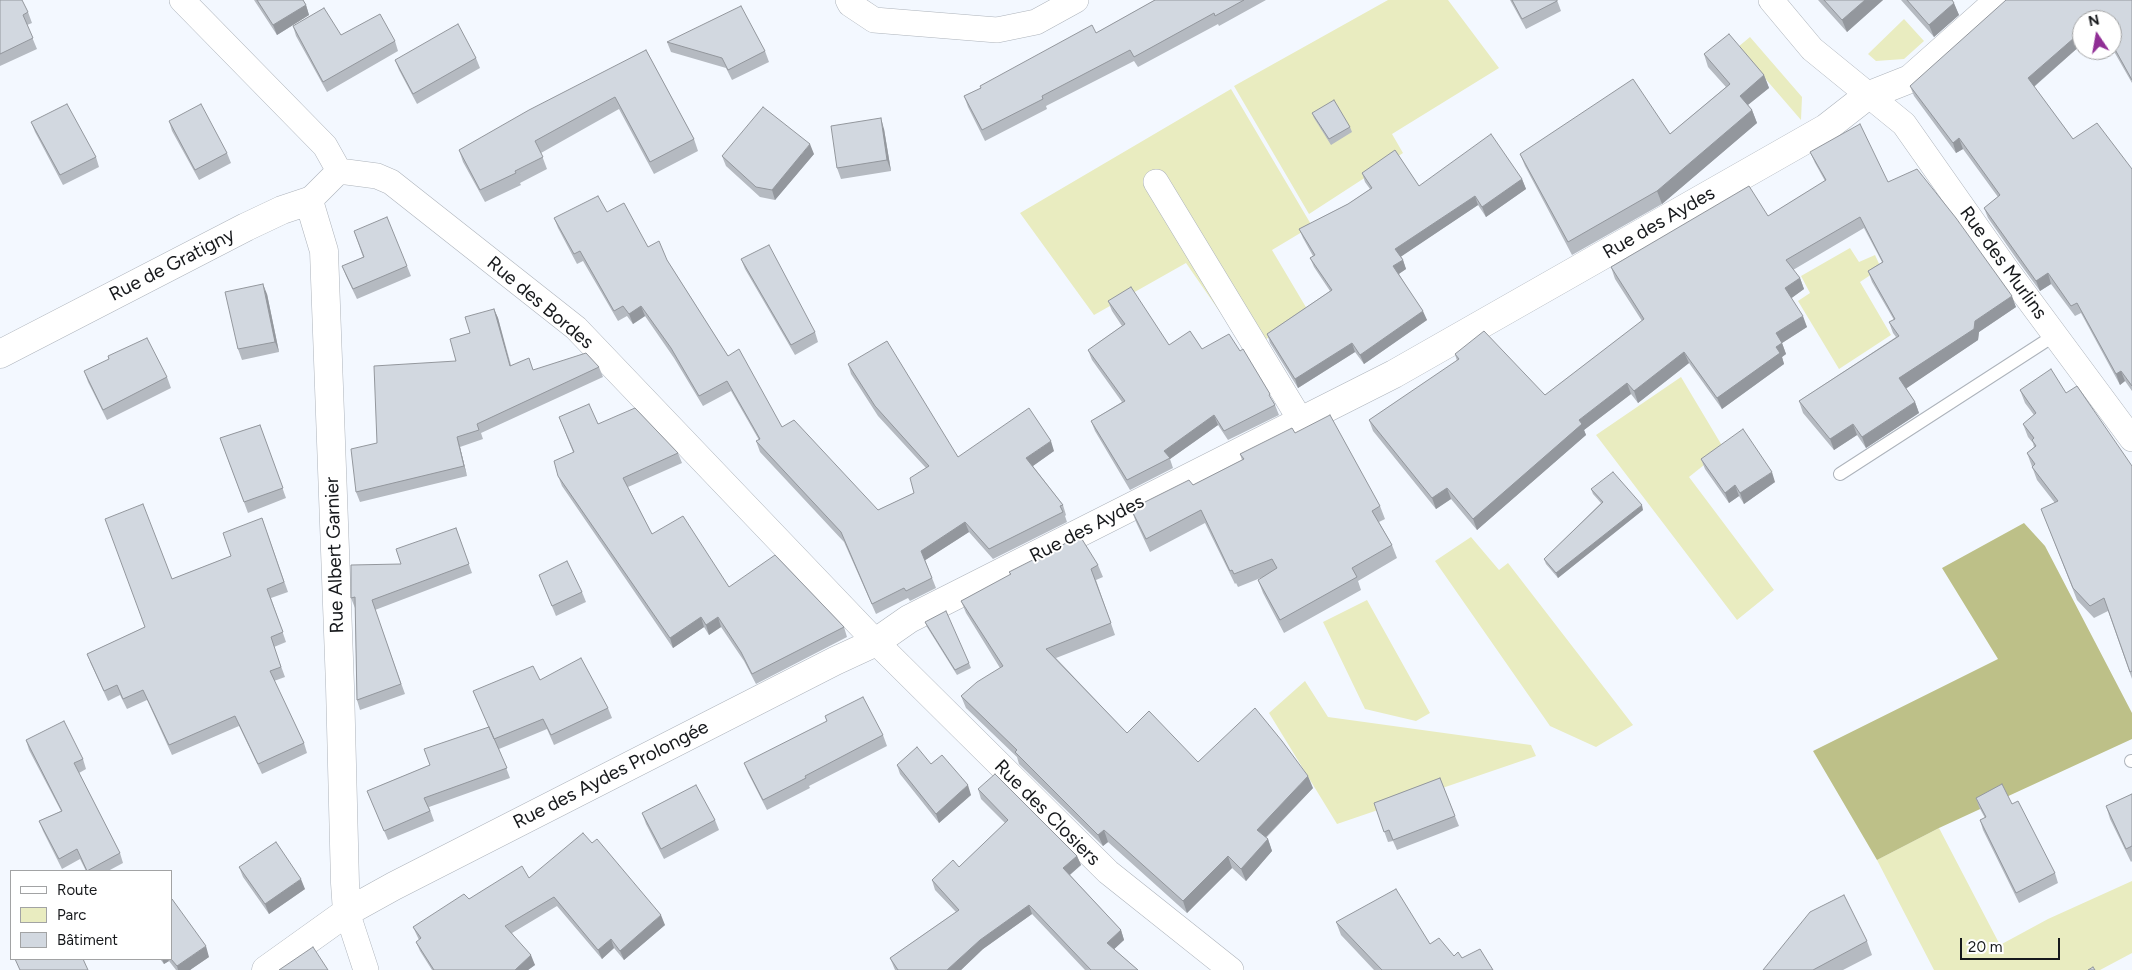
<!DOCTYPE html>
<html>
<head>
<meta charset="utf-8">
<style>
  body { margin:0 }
  #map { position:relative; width:2132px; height:970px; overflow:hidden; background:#f3f8ff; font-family:Figtree,sans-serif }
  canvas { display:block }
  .legend { position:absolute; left:10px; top:870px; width:162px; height:90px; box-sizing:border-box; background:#fff; border:1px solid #a2a3a4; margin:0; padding:6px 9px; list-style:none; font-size:15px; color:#17191c }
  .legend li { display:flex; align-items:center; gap:10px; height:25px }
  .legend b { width:25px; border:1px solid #a2a3a4 }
  .north { position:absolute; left:2072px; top:10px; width:50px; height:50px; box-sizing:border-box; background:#fff; border:1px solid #a2a3a4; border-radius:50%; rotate:348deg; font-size:14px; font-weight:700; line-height:20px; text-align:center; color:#17191c }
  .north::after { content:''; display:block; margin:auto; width:18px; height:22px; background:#902e95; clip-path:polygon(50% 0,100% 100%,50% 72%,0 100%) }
  .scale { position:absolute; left:1960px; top:938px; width:100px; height:22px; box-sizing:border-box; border:2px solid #17191c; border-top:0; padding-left:6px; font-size:15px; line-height:18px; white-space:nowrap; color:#17191c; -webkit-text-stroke:4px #fff; paint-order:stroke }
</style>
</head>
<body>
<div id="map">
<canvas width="2132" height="970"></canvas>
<ul class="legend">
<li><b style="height:6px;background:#fff"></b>Route</li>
<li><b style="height:14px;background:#e9ecc0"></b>Parc</li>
<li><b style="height:14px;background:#d2d8e0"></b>Bâtiment</li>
</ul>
<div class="north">N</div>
<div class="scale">20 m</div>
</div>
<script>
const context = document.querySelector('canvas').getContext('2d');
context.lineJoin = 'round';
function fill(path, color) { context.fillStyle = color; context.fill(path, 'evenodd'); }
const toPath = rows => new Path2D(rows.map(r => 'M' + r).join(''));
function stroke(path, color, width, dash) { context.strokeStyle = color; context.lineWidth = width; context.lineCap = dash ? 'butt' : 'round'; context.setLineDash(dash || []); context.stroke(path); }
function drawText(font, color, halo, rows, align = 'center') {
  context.font = font + ' Figtree,sans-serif'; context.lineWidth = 4; context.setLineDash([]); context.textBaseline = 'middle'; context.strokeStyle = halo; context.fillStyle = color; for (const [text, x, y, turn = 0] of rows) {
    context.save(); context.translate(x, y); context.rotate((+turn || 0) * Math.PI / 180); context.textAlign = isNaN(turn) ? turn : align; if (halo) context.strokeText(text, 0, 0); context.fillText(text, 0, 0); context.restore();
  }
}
fill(toPath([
  [1388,0,1448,0,1499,68,1392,134,1403,153,1309,214,1234,86],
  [1904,19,1924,41,1904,59,1876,61,1868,54],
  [1750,37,1802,97,1801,120,1738,47],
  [1231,89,1312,226,1272,250,1307,309,1265,340,1231,328,1186,263,1094,315,1020,213],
  [1850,248,1859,262,1875,255,1881,268,1860,282,1891,335,1839,369,1798,301,1810,293,1801,276],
  [1681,377,1724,449,1689,477,1774,590,1737,620,1596,435],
  [1471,537,1499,570,1508,563,1633,725,1596,747,1550,726,1435,561],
  [1367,600,1430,713,1416,721,1365,709,1323,622],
  [1305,681,1328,717,1531,745,1536,756,1337,824,1269,713],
  [1939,828,2000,945,2048,919,2132,881,2132,953,2100,970,1934,970,1877,860]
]), '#e9ecc0');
fill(toPath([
  [2024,523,2045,546,2132,713,2132,739,1939,828,1877,860,1813,751,1998,659,1942,568]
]), '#bdc088');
const lane = toPath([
  [1840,474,2055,335],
  [2131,761,2132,761]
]);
const street = toPath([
  [182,0,325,146,339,171],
  [848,0,850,4,874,20,997,30,1036,22,1076,0],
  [1771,0,1812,49,1904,124,2006,269,2132,439],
  [339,171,377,176,391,182,576,328,876,642,1108,872,1231,970],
  [1156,182,1301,421],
  [309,201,339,171],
  [347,912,366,970]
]);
const secondary = toPath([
  [0,354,246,227,282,210,309,201,324,251,340,686,345,883,347,912],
  [266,970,347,912,394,886,835,661,876,642,909,619,1394,374,1826,128,1867,96,1910,79,1999,0]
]);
stroke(lane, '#adb3bb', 14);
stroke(street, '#adb3bb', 26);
stroke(secondary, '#adb3bb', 29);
stroke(lane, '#fff', 12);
stroke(street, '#fff', 25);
stroke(secondary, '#fff', 28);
fill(toPath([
  [0,0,28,12,32,23,27,25,37,49,0,66],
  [254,0,303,0,306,5,309,15,277,35],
  [1155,0,1266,0,1219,26,1218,24,1138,67,1134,61,1046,106,1047,109,985,141,968,107,964,96,1096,33],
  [1510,0,1557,0,1561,11,1526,29],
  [1818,0,1883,0,1847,32],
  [1901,0,1952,0,1959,15,1934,37],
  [2132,0,2132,83,2112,48,2112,20,2082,20,2082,44,2034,87,2073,139,2132,169,2132,391,2125,381,2120,385,2081,313,2075,316,2051,284,2040,291,2018,261,1988,218,1984,208,1998,197,1963,149,1956,153,1914,96,1910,86],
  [293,26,341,35,395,41,398,51,327,92,296,36],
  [667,42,765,51,769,62,732,80,726,68,671,52],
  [646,50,694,139,698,151,654,174,619,109,541,153,547,169,520,183,521,185,485,202,463,162,459,150],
  [1704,54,1764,75,1769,88,1748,105,1752,110,1757,123,1662,204,1572,255,1525,166,1520,154,1670,134,1726,87,1708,67],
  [476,58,480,68,417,104,399,70,395,60],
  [1312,113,1350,127,1352,132,1331,145,1314,118],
  [169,121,227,153,231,163,199,180,172,131],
  [31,122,96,157,99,167,63,185,35,132],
  [884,129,891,171,841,179,837,168],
  [1810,152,1888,182,2016,307,1979,332,1978,340,1906,388,1915,402,1919,413,1866,448,1857,435,1834,450,1803,413,1799,401,1896,337,1893,333,1889,322,1894,320,1872,282,1868,271,1882,262,1864,228,1793,270,1800,278,1804,289,1791,298,1807,327,1782,343,1786,354,1782,357,1784,364,1722,409,1689,363,1638,403,1631,394,1584,430,1586,435,1477,530,1451,499,1436,509,1373,431,1369,420,1457,361,1455,354,1545,395,1642,321,1615,279,1611,267,1768,216,1825,181,1815,163],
  [814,154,775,200,760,197,726,166,722,156],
  [1362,173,1419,186,1522,179,1526,189,1486,217,1478,205,1401,256,1403,260,1406,269,1399,274,1427,320,1364,364,1355,352,1298,388,1270,343,1267,334,1330,291,1314,267,1310,258,1313,256,1303,238,1299,229,1348,204,1370,189,1365,182],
  [607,212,648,247,667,260,728,356,782,427,878,510,914,493,926,468,878,416,851,374,848,364,958,457,1054,451,1033,466,1063,505,1066,515,1065,516,1067,522,993,559,969,532,925,560,936,588,910,601,908,598,876,614,844,542,760,452,756,441,759,440,731,391,703,406,674,358,645,316,633,324,627,316,618,321,583,261,577,264,558,228,554,218],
  [354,231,407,266,411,276,357,299,346,276,342,266,363,257],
  [741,259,815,332,818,342,795,355,745,269],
  [267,294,279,352,242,360,238,349],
  [1108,301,1169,345,1202,349,1273,401,1275,405,1279,415,1228,440,1218,425,1170,459,1173,468,1130,490,1095,431,1091,421,1122,402,1092,360,1088,350,1122,326,1112,311],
  [494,309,498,318,511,365,533,370,599,367,603,377,481,433,483,439,460,447,467,476,360,502,356,492,377,443,456,361,470,333],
  [84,371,167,377,171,388,107,420,88,382],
  [2020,390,2066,393,2132,466,2132,679,2108,611,2094,618,2077,600,2046,521,2041,509,2055,503,2037,480,2027,453,2034,447,2033,443,2028,437,2023,424,2034,415,2025,403],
  [559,417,598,424,678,453,682,463,628,487,652,534,729,587,844,627,847,637,756,684,744,661,721,627,709,635,704,627,673,648,562,486,558,476,573,452],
  [260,425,286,498,248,513,220,438],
  [1295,433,1380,506,1385,519,1379,522,1392,545,1397,558,1358,581,1361,590,1284,633,1263,593,1258,580,1263,577,1238,587,1236,583,1235,584,1205,523,1150,552,1136,522,1131,509,1193,485,1242,460,1240,454],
  [1701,459,1775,482,1744,504,1739,496,1729,503,1705,469],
  [1591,489,1643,510,1558,578,1546,564,1544,559,1601,503,1593,494],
  [262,518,288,592,271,598,286,642,274,647,285,677,274,681,304,743,307,753,262,774,239,726,172,755,147,700,127,709,120,695,108,701,91,664,87,654,145,627,172,579,231,556],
  [456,528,472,573,375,610,405,694,360,710,357,700,355,608,351,598],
  [1098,565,1103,577,1096,580,1115,635,1056,658,1127,733,1198,762,1313,788,1266,838,1268,839,1272,851,1246,881,1232,868,1187,913,1108,842,1103,846,1019,764,1017,757,966,708,961,696,1000,668,966,613,961,601,1010,575,1009,572],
  [539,575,582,592,586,602,556,616],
  [925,622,969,663,971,668,957,675,927,627],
  [540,680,608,708,612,718,554,745,547,729,499,749,510,778,429,807,434,821,388,840,367,791,430,765,489,727,473,691],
  [825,716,883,735,887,746,809,786,810,788,767,810,748,773,744,763,827,722],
  [26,740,83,759,86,769,79,773,120,853,123,863,108,871,86,871,80,859,62,869,43,831,39,821,61,811,29,750],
  [931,764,971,795,939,823,900,774,897,765],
  [1440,778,1459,826,1397,850,1393,841,1388,842,1374,803],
  [978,789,1077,856,1081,865,1070,875,1121,930,1124,940,1114,949,1138,970,1085,970,1032,914,983,949,961,970,895,970,890,958,956,912,935,890,932,880,959,867,1005,823,981,799],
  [2132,794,2132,861,2131,862,2110,819,2106,806],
  [1976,798,2012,804,2055,873,2058,883,2019,903,1983,830,1980,820,1985,818,1979,807],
  [642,813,715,820,719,830,664,859,646,824],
  [239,867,305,889,269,914,243,877],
  [529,878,665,925,624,960,614,948,602,959,557,906,512,933,535,965,528,970,432,970,420,951,416,942,419,940,413,927,469,899],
  [1336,922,1430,944,1454,956,1462,958,1493,970,1374,970,1341,935],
  [1867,941,1872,955,1843,970,1763,970],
  [209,957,190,970,176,970,169,961,164,964,160,959]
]), '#b5bac1');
fill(toPath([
  [1865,0,1883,0,1847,32,1842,20],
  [1954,3,1959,15,1934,37,1929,25],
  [306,5,309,15,277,35,273,25],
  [2082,31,2082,44,2031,89,2028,78],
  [1764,75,1769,88,1744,108,1740,96],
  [1752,110,1757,123,1662,204,1657,191],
  [881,118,884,129,891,171,887,160],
  [1959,138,1963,149,1956,153,1953,143],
  [810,144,814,154,775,200,772,190],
  [1522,179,1526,189,1486,217,1482,207],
  [1475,196,1478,205,1399,258,1395,249],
  [1403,260,1406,269,1397,275,1393,266],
  [2048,273,2051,284,2040,291,2036,281],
  [1800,278,1804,289,1789,300,1785,288],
  [263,284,267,294,279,352,275,342],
  [2012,296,2016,307,1979,332,1978,340,1904,390,1899,378,1975,321],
  [641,306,645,316,633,324,629,314],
  [494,309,498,318,513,376,510,366],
  [1423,311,1427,320,1364,364,1360,355],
  [1803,316,1807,327,1782,343,1786,354,1782,357,1784,364,1722,409,1717,398,1776,347,1776,333],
  [1352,343,1355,352,1298,388,1295,379],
  [1684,352,1689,363,1638,403,1634,391],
  [2121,371,2125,381,2120,385,2116,374],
  [1627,383,1631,394,1584,430,1586,435,1477,530,1473,519,1579,420],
  [1915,402,1919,413,1866,448,1862,437],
  [1214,415,1218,425,1170,459,1164,451],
  [1853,424,1857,435,1834,450,1830,439],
  [457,437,460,447,467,476,464,466],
  [1051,441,1054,451,1030,468,1026,458],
  [1772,472,1775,482,1744,504,1740,493],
  [1735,485,1739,496,1729,503,1725,493],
  [1447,488,1451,499,1436,509,1432,498],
  [1642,505,1643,510,1558,578,1556,573],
  [965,522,969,532,924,561,921,551],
  [701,617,704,627,673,648,670,638],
  [718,617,721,627,709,635,706,625],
  [1308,776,1313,788,1261,842,1257,830],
  [968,785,971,795,939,823,936,814],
  [1104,830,1108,842,1103,846,1098,835],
  [1268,839,1272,851,1246,881,1241,869],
  [1077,856,1081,865,1067,877,1063,868],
  [1228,856,1232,868,1187,913,1183,901],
  [301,879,305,889,269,914,265,904],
  [1029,905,1032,914,983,949,961,970,947,970,980,940],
  [661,915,665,925,624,960,620,951],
  [1121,930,1124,940,1110,953,1107,943],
  [611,939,614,948,602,959,598,950],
  [206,946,209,957,190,970,178,970,177,966],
  [531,955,535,965,528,970,515,970],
  [162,959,168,959,169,961,164,964]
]), '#93979d');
const building = toPath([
  [0,0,22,0,28,12,23,15,33,38,0,54,0,0],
  [257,0,303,0,306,5,273,25,257,0],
  [1155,0,1244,0,1215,16,1214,13,1134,57,1130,50,1042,96,1043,99,982,130,964,96,981,88,980,86,1092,25,1096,33,1155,0],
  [1512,0,1557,0,1557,1,1522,19,1512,0],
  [1824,0,1865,0,1842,20,1824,0],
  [1907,0,1952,0,1954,3,1929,25,1907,0],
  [2006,0,2132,0,2132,80,2112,44,2112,20,2082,20,2082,31,2028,78,2073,139,2097,123,2132,169,2132,386,2121,371,2116,374,2077,303,2071,306,2048,273,2036,281,2014,250,1984,208,2000,195,1959,138,1953,143,1910,86,2006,0],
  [741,6,765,51,728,70,722,58,667,42,741,6],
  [324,8,341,35,380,14,395,41,323,82,293,26,324,8],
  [458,24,476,58,413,94,395,60,458,24],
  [1729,34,1764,75,1740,96,1752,110,1657,191,1568,242,1520,154,1633,79,1670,134,1730,84,1704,54,1729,34],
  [646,50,694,139,650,162,615,97,535,141,543,157,515,171,516,173,480,190,459,150,529,110,646,50],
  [1334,100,1350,127,1329,139,1312,113,1334,100],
  [67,104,96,157,60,175,31,122,67,104],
  [201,104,227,153,195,170,169,121,201,104],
  [763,107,810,144,772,190,756,187,722,156,763,107],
  [881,118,887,160,837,168,831,126,881,118],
  [1860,124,1888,182,1917,169,1956,218,2012,296,1975,321,1974,329,1899,378,1915,402,1862,437,1853,424,1830,439,1799,401,1899,336,1889,322,1895,319,1868,271,1883,262,1860,217,1786,260,1800,278,1785,288,1803,316,1776,333,1782,343,1776,347,1780,353,1717,398,1684,352,1634,391,1627,383,1579,420,1582,424,1473,519,1447,488,1432,498,1369,420,1459,359,1455,354,1484,331,1545,395,1644,319,1611,267,1749,186,1768,216,1826,180,1810,152,1860,124],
  [1491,134,1522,179,1482,207,1475,196,1395,249,1403,260,1393,266,1423,311,1360,355,1352,343,1295,379,1267,334,1332,290,1310,258,1315,255,1299,229,1348,204,1372,188,1362,173,1395,150,1419,186,1491,134],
  [598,196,607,212,624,203,648,247,659,241,667,260,728,356,739,349,782,427,794,420,878,510,914,493,910,478,929,466,875,406,848,364,887,341,958,457,1029,408,1051,441,1026,458,1063,505,1060,506,1063,512,989,549,965,522,921,551,932,578,906,591,904,588,872,604,841,532,756,441,760,439,727,381,699,396,671,348,641,306,629,314,623,306,614,311,580,251,574,254,554,218,598,196],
  [387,217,407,266,353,289,342,266,364,257,354,231,387,217],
  [769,245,815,332,791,345,741,259,769,245],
  [263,284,275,342,238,349,225,292,263,284],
  [1131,287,1169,345,1190,331,1202,349,1229,334,1240,351,1243,349,1270,394,1269,395,1275,405,1224,431,1214,415,1164,451,1170,458,1127,480,1091,421,1125,401,1088,350,1125,324,1108,301,1131,287],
  [494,309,510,366,529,358,533,370,586,353,599,367,477,424,479,430,457,437,464,466,356,492,351,449,377,443,374,366,456,361,450,339,470,333,465,317,494,309],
  [147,338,167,377,103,410,84,371,109,359,108,356,147,338],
  [2051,369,2066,393,2077,386,2132,466,2132,671,2130,672,2104,598,2090,606,2073,588,2041,509,2058,501,2032,467,2035,464,2027,453,2036,446,2032,440,2034,438,2023,424,2036,413,2020,390,2051,369],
  [589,404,598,424,635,408,678,453,623,478,652,534,683,516,729,587,775,555,844,627,752,674,741,652,718,617,706,625,701,617,670,638,558,476,554,461,574,452,559,417,589,404],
  [1330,415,1380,506,1372,511,1392,545,1352,568,1357,577,1280,620,1258,580,1277,568,1272,559,1234,574,1232,570,1230,571,1201,510,1146,539,1131,509,1189,480,1193,485,1244,459,1240,454,1292,428,1295,433,1330,415],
  [260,425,283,488,244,502,220,438,260,425],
  [1743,429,1772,472,1740,493,1735,485,1725,493,1701,459,1743,429],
  [1613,472,1642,505,1556,573,1544,559,1603,502,1591,489,1613,472],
  [143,504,172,579,231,556,223,533,262,518,284,582,267,589,283,632,271,637,281,667,270,671,304,743,258,764,235,716,169,745,143,690,123,699,117,685,104,691,87,654,145,627,105,519,143,504],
  [456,528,469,564,372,600,401,684,357,700,355,597,351,598,351,565,401,564,396,549,456,528],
  [1080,536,1098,565,1091,569,1111,623,1046,649,1127,733,1149,711,1198,762,1255,708,1282,741,1308,776,1257,830,1268,839,1241,869,1228,856,1183,901,1104,830,1098,835,1015,752,1017,750,961,696,977,682,1003,666,961,601,1011,574,1009,572,1080,536],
  [567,561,582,592,552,606,539,575,567,561],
  [946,611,969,663,955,670,925,622,946,611],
  [581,658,608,708,551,735,543,719,494,739,473,691,533,666,540,680,581,658],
  [863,697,883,735,805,776,806,778,763,800,744,763,827,721,825,716,863,697],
  [64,721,83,759,74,763,120,853,87,871,77,849,59,859,39,821,62,811,26,740,64,721],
  [489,727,507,768,424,798,430,811,384,831,367,791,430,765,424,749,489,727],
  [917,747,931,764,942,755,968,785,936,814,897,765,917,747],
  [995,774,1077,856,1063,868,1121,930,1107,943,1138,970,1091,970,1029,905,980,940,947,970,898,970,890,958,959,910,932,880,953,860,959,867,1008,820,978,789,995,774],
  [1440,778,1455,816,1393,840,1389,830,1384,832,1374,803,1440,778],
  [2002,784,2012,804,2018,801,2055,873,2016,893,1980,820,1986,817,1976,798,2002,784],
  [696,785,715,820,661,849,642,813,696,785],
  [2132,794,2132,846,2126,849,2106,806,2132,794],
  [583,833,592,843,597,839,661,915,620,951,611,939,598,950,554,897,505,926,531,955,515,970,434,970,416,942,421,938,413,927,464,894,469,899,522,866,529,878,583,833],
  [276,842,301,879,265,904,239,867,276,842],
  [1396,889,1430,944,1439,938,1454,956,1458,952,1462,958,1480,949,1493,970,1382,970,1336,922,1396,889],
  [1844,895,1867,941,1813,970,1763,970,1810,912,1844,895],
  [171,899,172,899,206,946,177,966,171,959,171,899],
  [313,947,328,970,279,970,313,947],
  [15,959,83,959,88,970,20,970,15,959],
  [2093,967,2095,970,2088,970,2093,967]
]);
fill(building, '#d2d8e0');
stroke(building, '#93979d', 1);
drawText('19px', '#17191c', '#fff', [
  ["Rue des Aydes",1659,223,-30],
  ["Rue des Murlins",2003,263,54],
  ["Rue de Gratigny",172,265,-27],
  ["Rue des Bordes",540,303,40],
  ["Rue des Aydes",1087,529,-27],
  ["Rue Albert Garnier",335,555,-92],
  ["Rue des Aydes Prolongée",611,775,-27],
  ["Rue des Closiers",1047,813,45]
]);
</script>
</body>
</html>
